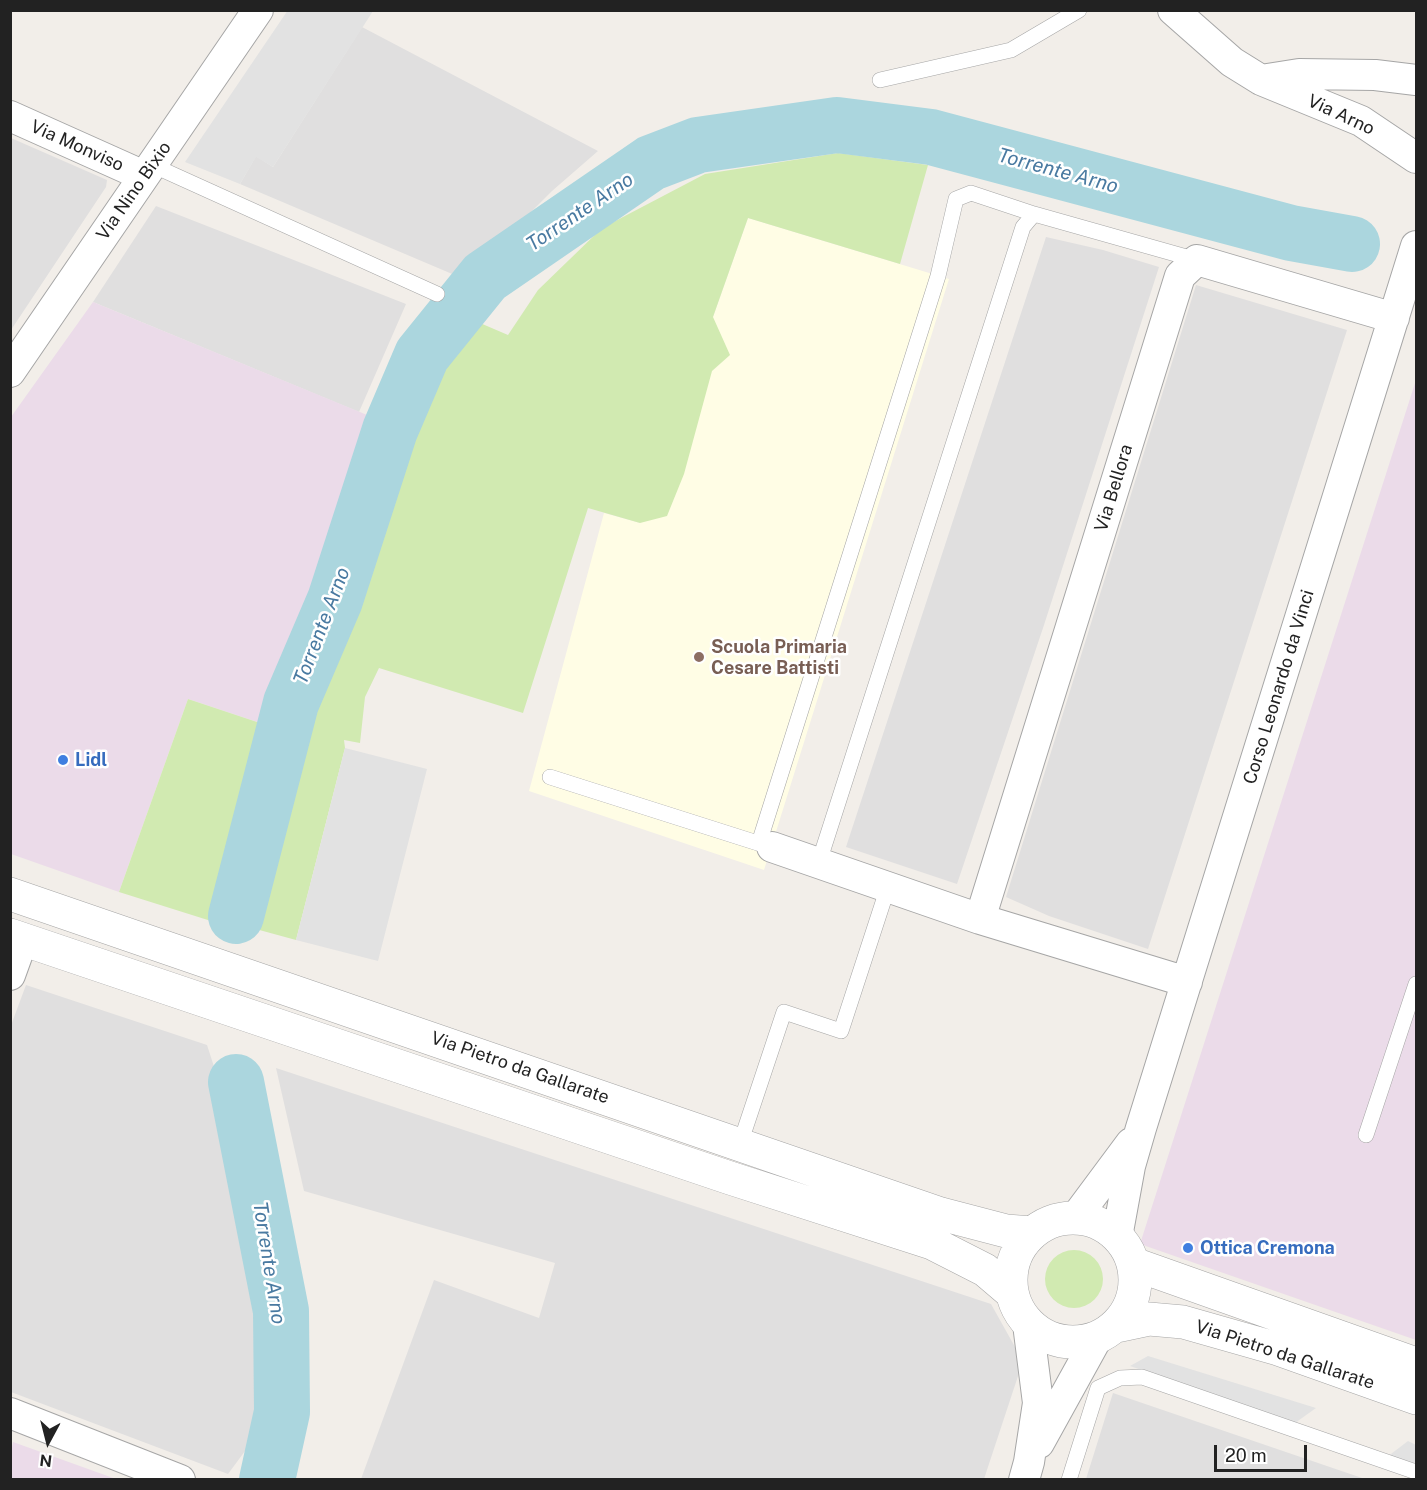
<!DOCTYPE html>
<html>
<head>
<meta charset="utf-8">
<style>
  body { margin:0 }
  #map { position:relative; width:1427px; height:1490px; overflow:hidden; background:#f2eee9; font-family:"Public Sans",sans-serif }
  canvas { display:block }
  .frame { position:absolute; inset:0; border:12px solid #222; pointer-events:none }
  .north { position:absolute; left:18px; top:1412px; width:60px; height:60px; -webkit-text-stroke:4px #fff; paint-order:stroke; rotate:187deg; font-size:16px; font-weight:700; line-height:24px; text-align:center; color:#222 }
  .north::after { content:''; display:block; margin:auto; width:21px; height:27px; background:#222; clip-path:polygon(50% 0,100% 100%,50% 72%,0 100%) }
  .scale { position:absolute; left:1214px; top:1445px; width:93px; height:27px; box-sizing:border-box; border:3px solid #222; border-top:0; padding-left:8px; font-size:18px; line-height:21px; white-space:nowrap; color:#222; -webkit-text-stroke:4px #fff; paint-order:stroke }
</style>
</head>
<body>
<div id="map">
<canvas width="1427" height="1490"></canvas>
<div class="frame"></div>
<div class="north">N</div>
<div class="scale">20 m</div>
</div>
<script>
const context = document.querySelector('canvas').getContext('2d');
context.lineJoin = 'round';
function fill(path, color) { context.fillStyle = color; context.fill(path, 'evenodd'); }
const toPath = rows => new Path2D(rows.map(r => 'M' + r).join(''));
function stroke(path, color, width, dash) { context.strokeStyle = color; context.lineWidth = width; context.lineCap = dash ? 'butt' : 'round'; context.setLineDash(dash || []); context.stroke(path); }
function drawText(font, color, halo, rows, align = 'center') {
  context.font = font + ' "Public Sans",sans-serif'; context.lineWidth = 5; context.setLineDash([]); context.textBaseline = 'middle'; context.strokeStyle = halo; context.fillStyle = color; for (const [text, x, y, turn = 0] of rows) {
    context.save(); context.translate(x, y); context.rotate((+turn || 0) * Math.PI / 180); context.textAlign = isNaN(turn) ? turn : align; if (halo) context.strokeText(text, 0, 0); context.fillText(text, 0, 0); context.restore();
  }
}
fill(toPath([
  [362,27,598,151,552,191,464,279,240,184,256,156,273,167],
  [11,138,107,180,106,187,11,330],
  [156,206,406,304,359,412,93,302],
  [1046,237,1103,250,1159,267,1044,625,957,884,846,847],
  [1196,285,1347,330,1148,949,1049,916,1006,897],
  [26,985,207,1045,232,1122,255,1210,265,1322,262,1384,248,1447,228,1474,11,1392,10,1028],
  [276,1068,991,1304,1015,1347,1020,1370,984,1479,361,1479,434,1280,539,1318,555,1263,304,1191],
  [1113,1393,1365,1479,1086,1479]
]), '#e0dfdf');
fill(toPath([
  [93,302,372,417,272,727,188,699,119,892,11,854,11,417],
  [1416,380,1416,1340,1140,1244],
  [13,1442,116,1479,11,1480,11,1452]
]), '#ebdbe9');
fill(toPath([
  [748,218,949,279,764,870,529,791,604,513,640,523]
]), '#fffde5');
fill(toPath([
  [838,153,928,165,900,264,748,218,713,317,730,355,712,371,684,474,667,516,640,523,588,508,523,713,379,668,365,697,360,743,344,740,345,748,296,940,252,928,302,730,375,543,416,419,473,320,508,335,538,290,602,228,705,174],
  [188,699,272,727,211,921,119,892],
  '1045 1279a29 29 0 1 1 58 0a29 29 0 1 1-58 0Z'
]), '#d1eab1');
fill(toPath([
  [288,10,373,11,273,167,256,157,240,184,185,162],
  [345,748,427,769,378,961,296,940],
  [1148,1356,1316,1408,1295,1423,1130,1366],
  [1408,1441,1416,1445,1416,1468,1387,1457]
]), '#e2e2e2');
stroke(toPath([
  [236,916,291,703,335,600,390,430,422,355,485,277,651,163,698,145,837,125,931,137,1291,233,1352,244],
  [236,1082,281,1311,282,1412,267,1480]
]), '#abd6de', 56);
const service = toPath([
  [880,80,1011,50,1079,10],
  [152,165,437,294],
  [550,777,767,846],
  [759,843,938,276,956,199,971,193,1034,214],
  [819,862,1023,227,1034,214,1197,260],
  [1366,1135,1416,984],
  [740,1144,784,1012,841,1031,888,887],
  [1069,1480,1098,1388,1120,1378,1142,1377,1416,1472]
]);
const minor = toPath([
  [1173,10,1232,62,1261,80,1361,121,1416,158],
  [1261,80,1299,74,1375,75,1416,80],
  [10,116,144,176],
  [10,372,258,10],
  [772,847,980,919,1187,982],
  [980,919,1180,276,1197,260,1394,318],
  [10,975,23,939],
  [1076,1217,1131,1143],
  [1117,1237,1130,1166,1141,1128,1416,246],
  [10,1413,180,1480],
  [1039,1443,1097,1338],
  [1024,1480,1029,1462,1038,1403,1028,1324]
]);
const tertiary = toPath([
  [10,894,941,1214,1006,1231,1032,1233],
  [10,935,730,1178,932,1243,985,1270,1012,1293],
  '1011 1280a62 62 0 1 1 124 0a62 62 0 1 1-124 0Z',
  [1134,1264,1416,1364],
  [1116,1326,1149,1319,1183,1322,1278,1349,1416,1398]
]);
stroke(service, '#a6a6a6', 16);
stroke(minor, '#a6a6a6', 32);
stroke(tertiary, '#a6a6a6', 34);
stroke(service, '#fff', 15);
stroke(minor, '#fff', 30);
stroke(tertiary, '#fff', 33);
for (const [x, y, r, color] of [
  [699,657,6,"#8d6e63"],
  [63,760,6,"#3f7fe0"],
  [1188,1248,6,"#3f7fe0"]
]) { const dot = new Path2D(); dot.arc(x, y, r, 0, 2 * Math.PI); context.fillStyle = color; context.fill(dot); stroke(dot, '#fff', 2); }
drawText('18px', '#222', '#fff', [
  ["Via Arno",1341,115,25],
  ["Via Monviso",77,146,24],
  ["Via Nino Bixio",134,191,-55],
  ["Via Bellora",1114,488,-73],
  ["Corso Leonardo da Vinci",1279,687,-73],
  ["Via Pietro da Gallarate",520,1068,19],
  ["Via Pietro da Gallarate",1285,1355,18]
]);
drawText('bold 18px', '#785e54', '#fff', [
  ["Scuola Primaria",711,647],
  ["Cesare Battisti",711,668]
], 'left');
drawText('bold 18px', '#366cbe', '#fff', [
  ["Lidl",75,760],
  ["Ottica Cremona",1200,1248]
], 'left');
drawText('italic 20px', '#497aa1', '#fff', [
  ["Torrente Arno",1058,171,15],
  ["Torrente Arno",580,212,-34],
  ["Torrente Arno",322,626,-69],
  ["Torrente Arno",269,1263,81]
]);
</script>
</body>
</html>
